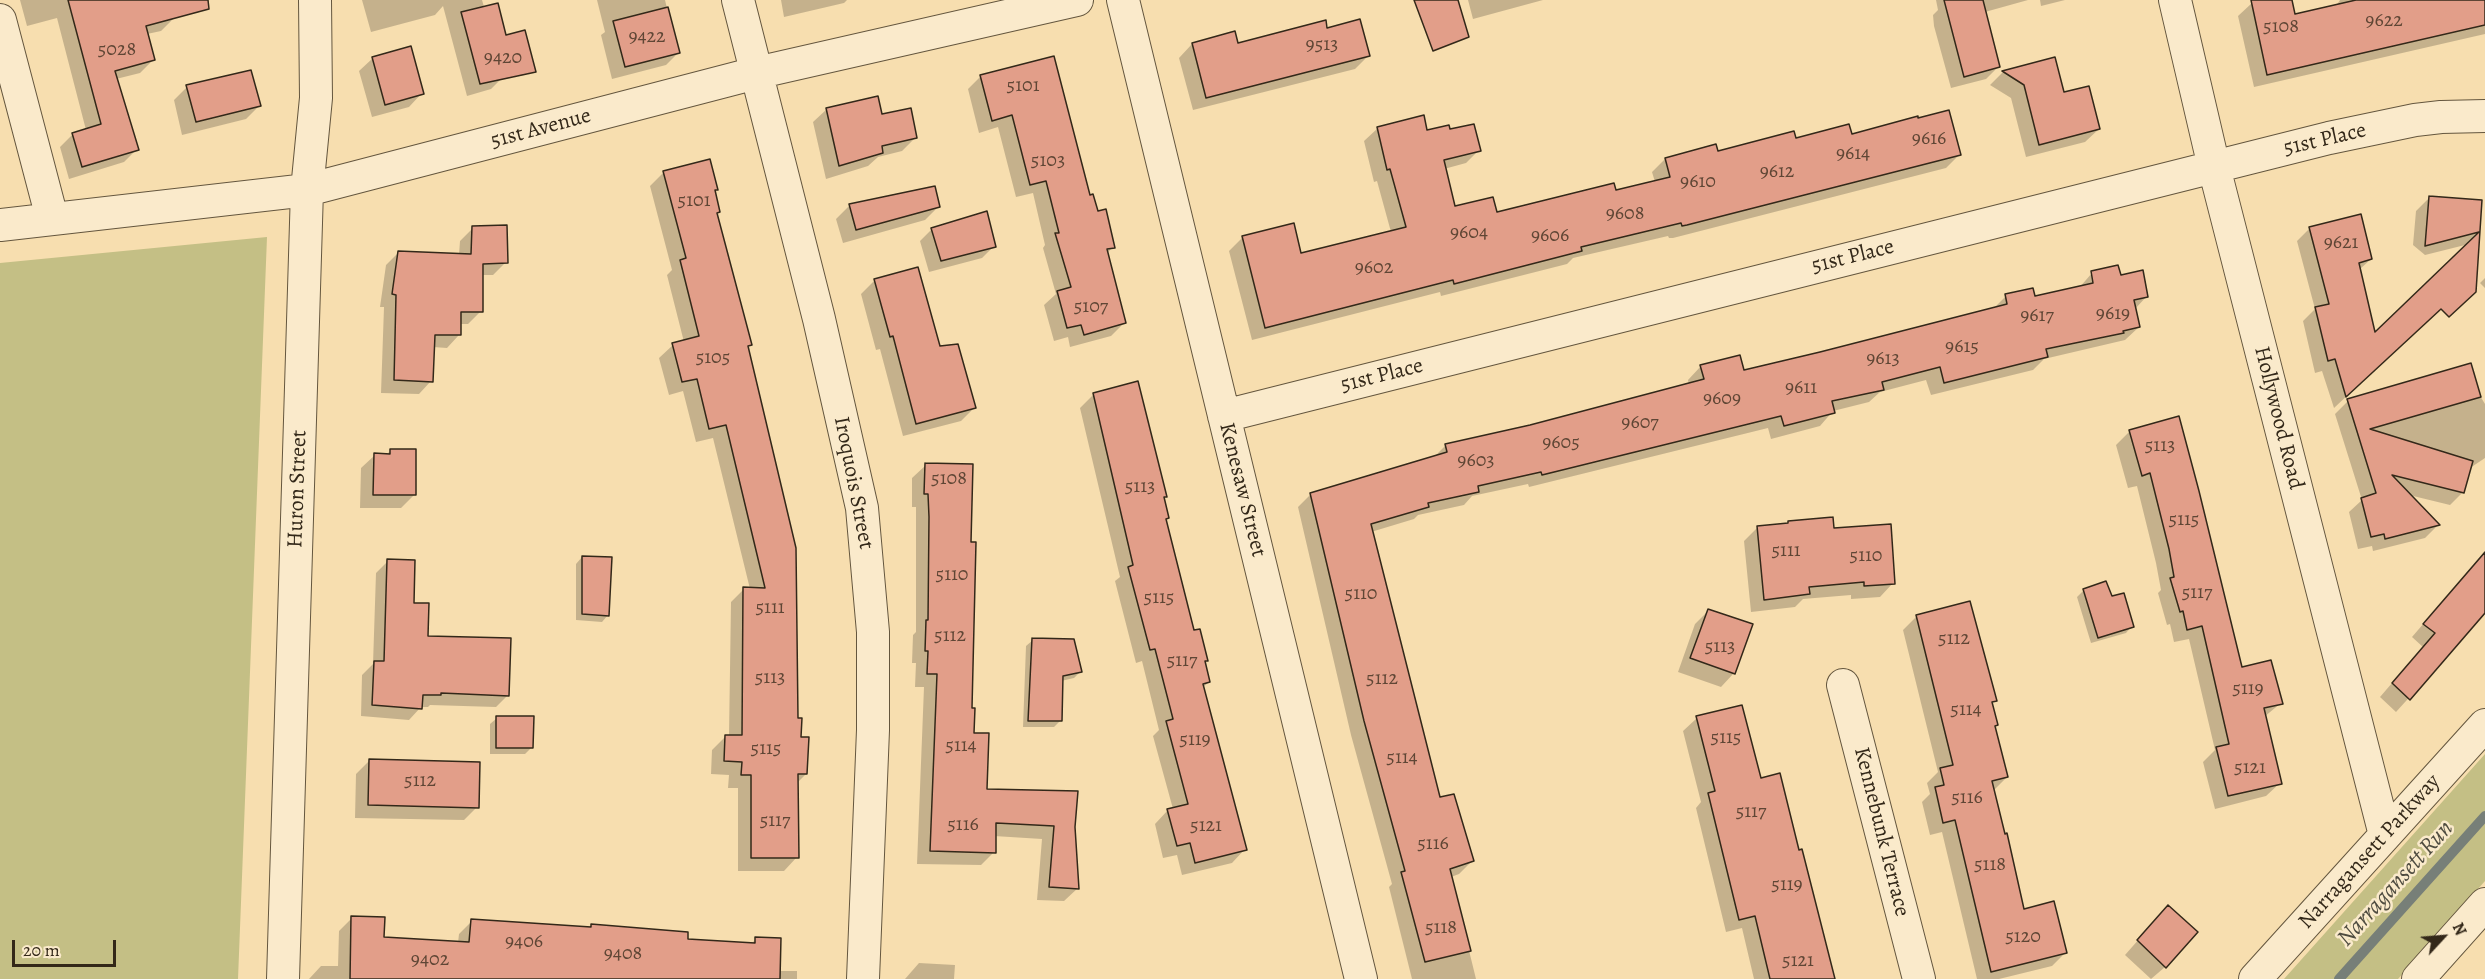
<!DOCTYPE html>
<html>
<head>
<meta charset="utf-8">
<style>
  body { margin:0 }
  #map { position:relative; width:2485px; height:979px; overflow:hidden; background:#f7deaf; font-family:Alegreya,serif }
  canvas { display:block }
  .north { position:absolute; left:2413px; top:907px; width:60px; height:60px; -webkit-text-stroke:4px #faeacb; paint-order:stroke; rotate:64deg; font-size:16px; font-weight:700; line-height:24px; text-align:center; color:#332819 }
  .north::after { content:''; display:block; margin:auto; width:21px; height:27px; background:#332819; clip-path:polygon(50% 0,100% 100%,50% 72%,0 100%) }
  .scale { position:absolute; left:12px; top:940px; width:104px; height:27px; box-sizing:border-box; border:3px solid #332819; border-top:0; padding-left:8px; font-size:18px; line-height:21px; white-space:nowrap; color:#332819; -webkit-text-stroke:4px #faeacb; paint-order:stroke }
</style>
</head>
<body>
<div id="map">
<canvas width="2485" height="979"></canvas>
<div class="north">N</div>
<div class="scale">20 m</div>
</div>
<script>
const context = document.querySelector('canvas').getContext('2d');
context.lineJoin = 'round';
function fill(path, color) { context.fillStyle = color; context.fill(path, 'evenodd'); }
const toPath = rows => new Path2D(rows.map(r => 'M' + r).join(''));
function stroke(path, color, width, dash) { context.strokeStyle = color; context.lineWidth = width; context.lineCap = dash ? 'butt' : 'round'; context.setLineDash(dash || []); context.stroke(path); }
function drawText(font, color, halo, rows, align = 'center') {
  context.font = font + ' Alegreya,serif'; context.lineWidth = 5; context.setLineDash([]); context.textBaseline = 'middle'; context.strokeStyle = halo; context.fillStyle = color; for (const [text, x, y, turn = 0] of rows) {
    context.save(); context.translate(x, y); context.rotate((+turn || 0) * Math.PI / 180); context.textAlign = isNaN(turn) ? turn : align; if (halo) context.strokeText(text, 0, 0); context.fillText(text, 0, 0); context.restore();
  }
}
fill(toPath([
  [267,237,238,979,0,979,0,263],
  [2485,754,2485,881,2398,979,2284,979]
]), '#c4bf85');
fill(toPath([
  [20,0,170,0,174,18,161,31,147,34,153,60,140,73,116,79,137,149,124,162,69,179,60,147,73,134,86,130,57,18,27,26],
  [362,0,482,0,504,76,491,89,467,96,443,6,435,15,371,32],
  [597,0,665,0,678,53,666,65,612,79,601,35,605,32],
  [781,0,847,0,844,3,784,17],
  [1468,0,1543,0,1473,19],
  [1936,0,2028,0,1985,12,1999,66,1986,79,1951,88,1934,26,1933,15,1938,10],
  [2040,0,2065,0,2041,6],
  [2264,0,2291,0,2294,15,2336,6,2340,0,2485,0,2485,34,2254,87,2238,16,2252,3],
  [1326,30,1369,55,1355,69,1193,110,1179,58,1192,44,1237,45],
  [373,58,422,93,409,107,372,117,359,71],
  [2054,58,2063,94,2099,129,2085,142,2026,157,2011,98,1990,85,2002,73],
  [981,76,1089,196,1113,247,1106,254,1124,323,1111,336,1070,347,1068,337,1054,341,1044,305,1056,294,1043,248,1045,245,1033,193,1016,197,998,127,979,133,968,89],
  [187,87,259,106,246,119,182,135,174,100],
  [827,109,881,116,915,138,902,151,878,157,868,166,826,179,813,122],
  [1378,128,1449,131,1479,150,1466,163,1444,169,1454,208,1496,214,1655,182,1652,172,1665,159,1794,140,1851,136,1959,155,1946,168,1673,238,1669,238,1668,236,1573,258,1567,264,1441,296,1440,292,1252,340,1229,251,1242,238,1293,225,1300,255,1391,232,1377,181,1374,182,1364,141],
  [664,172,716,189,714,192,716,214,750,345,747,347,796,720,806,774,797,783,797,857,784,871,738,871,738,788,728,788,729,775,711,774,712,750,726,736,729,736,731,602,744,589,750,589,713,438,696,442,683,391,669,395,659,358,673,345,684,342,667,275,672,270,650,186],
  [2429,198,2479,231,2465,245,2425,255,2413,245,2416,211],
  [850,205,939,206,925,220,843,243,836,219],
  [473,228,506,262,493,275,481,275,481,311,468,324,459,324,459,335,447,348,433,347,431,381,419,394,381,393,384,307,380,307,386,265,399,252,459,255,460,241],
  [2310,228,2371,259,2359,270,2374,335,2430,318,2334,408,2322,371,2315,373,2303,321,2315,309,2297,241],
  [932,229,994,246,982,258,929,272,920,241],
  [917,269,939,348,974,408,961,421,903,436,880,349,876,350,861,294,874,281],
  [2092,273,2120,277,2147,296,2135,309,2139,327,2125,340,2044,359,2033,370,1931,395,1926,380,1880,392,1869,402,1833,411,1820,426,1771,439,1768,428,1529,487,1528,484,1472,496,1464,505,1418,515,1414,519,1371,532,1439,799,1472,861,1459,874,1451,877,1476,979,1412,979,1389,887,1392,884,1351,735,1298,507,1311,494,1434,457,1446,445,1530,427,1689,385,1688,380,1701,366,1743,372,1993,309,2006,296,2034,298,2079,288],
  [2485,278,2485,288,2480,283],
  [2477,391,2485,404,2485,458,2470,468,2463,492,2450,505,2409,495,2438,525,2425,538,2373,551,2372,546,2358,549,2349,512,2362,500,2335,414,2348,401],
  [1094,394,1165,497,1163,499,1168,518,1165,520,1193,632,1207,660,1204,663,1209,682,1202,688,1245,849,1232,863,1182,875,1177,855,1163,858,1155,824,1168,810,1173,809,1153,736,1159,730,1142,661,1136,663,1115,581,1120,577,1080,408],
  [2178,418,2241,669,2281,703,2264,717,2280,783,2266,796,2215,809,2203,762,2215,750,2189,639,2174,642,2170,624,2167,625,2158,593,2161,590,2156,563,2137,486,2128,488,2116,445,2130,431],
  [391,450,414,495,401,508,360,508,361,468,375,455,386,455],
  [926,465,970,543,970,709,973,735,986,790,1074,827,1078,888,1064,901,1037,900,1042,839,994,836,994,852,981,865,917,864,924,687,915,687,916,663,912,663,913,635,916,632,916,507,912,507,912,478],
  [1786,525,1833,530,1893,583,1880,597,1851,599,1851,595,1803,599,1795,607,1751,612,1744,541,1757,528],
  [2485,552,2485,614,2396,712,2380,697,2423,647,2412,637],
  [582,557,608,615,602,622,576,620,576,564],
  [388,561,413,604,427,638,508,695,496,707,430,705,428,707,421,707,409,720,361,716,362,675,373,664,376,573],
  [2105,583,2111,598,2132,626,2126,633,2091,643,2077,597,2083,591],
  [1708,611,1734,673,1721,687,1678,672,1695,624],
  [1917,616,1995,700,1991,704,1997,725,1994,728,2007,777,1993,791,2023,911,2065,953,2052,966,1999,979,1977,979,1942,832,1930,835,1922,802,1930,794,1927,783,1938,772,1903,630],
  [1033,640,1080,672,1074,678,1061,681,1060,721,1054,727,1023,727,1026,646],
  [497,718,532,747,525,754,490,754,490,724],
  [1697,718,1760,780,1833,979,1754,979,1742,928,1726,932,1696,808,1701,802,1683,731],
  [369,761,477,807,464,820,355,818,356,774],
  [352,918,383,938,458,943,459,934,472,921,590,928,592,926,686,941,751,944,756,939,779,971,797,971,797,979,309,979,321,966,338,966,339,931],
  [2155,921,2165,967,2151,979,2125,955],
  [919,963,955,965,954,979,905,979]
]), '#0003');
stroke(toPath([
  [2339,979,2485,816]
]), '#777f78', 10);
const building = toPath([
  [68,0,208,0,209,9,146,26,155,60,115,71,139,150,82,167,72,133,101,124,68,0],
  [1414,0,1458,0,1469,37,1433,51,1414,0],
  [1944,0,1983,0,2000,67,1964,77,1944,0],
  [2251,0,2292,0,2295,14,2356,0,2485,0,2485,25,2267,75,2251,0],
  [498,3,506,35,525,30,536,72,480,84,461,12,498,3],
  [668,7,680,53,625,67,613,21,668,7],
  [1360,19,1370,56,1206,98,1192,43,1235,31,1238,43,1326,20,1327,28,1360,19],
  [411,46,424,94,385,105,372,57,411,46],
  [1054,56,1090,195,1093,194,1098,211,1106,209,1115,248,1107,249,1126,323,1084,335,1081,325,1067,328,1057,291,1071,287,1055,233,1059,233,1046,181,1030,185,1012,115,992,121,980,75,1054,56],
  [2055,57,2064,92,2089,86,2100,129,2039,145,2024,85,2002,71,2055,57],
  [251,70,261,106,196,122,186,85,251,70],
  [878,96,882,114,911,108,917,138,882,146,883,153,839,166,826,108,878,96],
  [1949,110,1961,155,1687,225,1682,226,1681,223,1581,247,1582,251,1454,284,1453,280,1265,328,1242,236,1294,223,1301,253,1406,227,1390,169,1387,170,1377,127,1424,115,1427,130,1449,125,1450,129,1474,124,1481,151,1444,160,1455,206,1493,197,1497,212,1614,183,1616,190,1670,177,1665,158,1716,144,1718,151,1794,131,1796,138,1849,124,1852,134,1918,116,1918,118,1949,110],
  [710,159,718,190,715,190,720,212,717,213,752,345,748,346,796,548,798,718,802,718,801,737,809,737,807,774,798,774,799,858,751,858,751,775,741,775,742,762,724,761,725,735,742,735,743,587,765,588,726,425,709,429,697,379,682,382,672,343,699,336,680,260,686,258,663,171,710,159],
  [935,186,940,207,856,230,849,204,935,186],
  [2429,196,2482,200,2476,292,2449,317,2441,309,2346,397,2335,359,2328,361,2315,307,2329,304,2309,227,2361,214,2372,259,2359,263,2375,332,2479,232,2425,246,2429,196],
  [987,211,996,247,941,261,931,228,987,211],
  [507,225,508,263,483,264,483,312,461,312,461,335,435,335,433,382,394,380,396,295,392,294,398,251,471,254,472,226,507,225],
  [2118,265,2121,275,2143,270,2148,297,2134,300,2140,327,2123,331,2124,333,2046,349,2048,357,1944,383,1940,367,1882,382,1884,390,1832,401,1835,413,1784,426,1781,416,1542,475,1541,472,1478,486,1479,492,1428,503,1429,507,1371,524,1440,797,1454,794,1474,861,1450,869,1471,951,1425,962,1401,872,1405,871,1364,721,1310,493,1447,452,1445,444,1530,425,1704,379,1700,365,1740,355,1744,370,1820,352,2007,304,2005,294,2033,288,2035,296,2093,283,2091,271,2118,265],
  [918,267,940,346,958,344,976,408,916,424,893,336,890,337,874,279,918,267],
  [2471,363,2481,397,2370,429,2473,461,2464,493,2392,475,2440,525,2385,539,2384,534,2371,537,2361,498,2376,493,2347,399,2471,363],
  [1138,381,1167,497,1164,497,1169,518,1166,519,1194,630,1200,629,1208,661,1205,661,1210,682,1203,684,1247,850,1195,863,1190,843,1177,846,1167,809,1188,804,1166,721,1173,719,1155,649,1150,650,1128,567,1133,565,1093,393,1138,381],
  [2179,416,2199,491,2242,667,2271,660,2283,704,2264,708,2282,784,2228,796,2216,747,2229,744,2202,626,2187,630,2183,611,2180,612,2170,578,2174,577,2169,549,2150,473,2142,476,2129,430,2179,416],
  [390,449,416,449,416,495,373,495,374,453,390,454,390,449],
  [925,463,973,464,971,542,976,542,972,708,975,708,974,733,989,733,987,789,1078,791,1075,827,1079,889,1049,887,1054,826,996,823,996,853,930,851,937,674,927,674,928,651,925,651,926,620,928,620,929,517,928,494,924,494,925,463],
  [1833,517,1834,528,1891,524,1895,584,1864,586,1864,582,1809,587,1810,594,1764,600,1757,526,1788,523,1788,521,1833,517],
  [2485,552,2485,613,2410,700,2392,683,2435,633,2423,624,2485,552],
  [582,556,612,557,609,616,582,614,582,556],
  [387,559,415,560,414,603,429,603,428,636,511,638,509,696,441,693,441,695,423,695,422,709,372,705,374,661,384,661,387,559],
  [2106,581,2112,596,2124,593,2134,627,2098,638,2083,589,2106,581],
  [1970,601,1997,701,1992,702,1998,725,1995,726,2008,777,1992,781,2005,834,2007,833,2024,909,2054,901,2067,953,1991,972,1955,820,1943,823,1935,787,1944,785,1940,768,1953,765,1916,615,1970,601],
  [1708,609,1753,624,1735,674,1690,658,1708,609],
  [1032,638,1074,639,1082,672,1063,676,1062,721,1028,721,1032,638],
  [1742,705,1761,778,1780,773,1799,850,1802,849,1835,979,1770,979,1755,916,1739,920,1708,793,1715,791,1696,716,1742,705],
  [496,716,534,716,533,748,496,748,496,716],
  [369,759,480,762,479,808,368,805,369,759],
  [2168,905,2198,932,2166,968,2137,940,2168,905],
  [351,916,385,917,384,937,469,942,471,919,591,927,591,924,688,932,688,939,755,943,755,937,781,938,780,979,350,979,351,916]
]);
fill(building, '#e29e89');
stroke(building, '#332819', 1.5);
const street = toPath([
  [738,0,819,319,862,508,873,632,873,730,863,979],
  [1123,0,1361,979],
  [2175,0,2214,167,2385,835],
  [0,20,52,218],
  [0,225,307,190,756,73,1077,0],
  [1224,416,2329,138,2415,120,2441,117,2485,116],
  [1843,685,1919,979],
  [283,979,307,190,316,98,315,0],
  [2255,979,2485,725],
  [2418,979,2485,904]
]);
stroke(street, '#64563e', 34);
stroke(street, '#faeacb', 32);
drawText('20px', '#5f4635', null, [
  ["9622",2384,21],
  ["5108",2281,27],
  ["9422",647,37],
  ["9513",1322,45],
  ["5028",117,50],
  ["9420",503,58],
  ["5101",1023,86],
  ["9616",1929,139],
  ["9614",1853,154],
  ["5103",1048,161],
  ["9612",1777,172],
  ["9610",1698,182],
  ["5101",694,201],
  ["9608",1625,214],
  ["9604",1469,233],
  ["9606",1550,236],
  ["9621",2341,243],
  ["9602",1374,268],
  ["5107",1091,307],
  ["9619",2113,314],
  ["9617",2037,316],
  ["9615",1962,347],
  ["5105",713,358],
  ["9613",1883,359],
  ["9611",1801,388],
  ["9609",1722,399],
  ["9607",1640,423],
  ["9605",1561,443],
  ["5113",2160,446],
  ["9603",1476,461],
  ["5108",949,479],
  ["5113",1140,487],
  ["5115",2184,520],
  ["5111",1786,551],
  ["5110",1866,556],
  ["5110",952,575],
  ["5117",2197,593],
  ["5110",1361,594],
  ["5115",1159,598],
  ["5111",770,608],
  ["5112",950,636],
  ["5112",1954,639],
  ["5113",1720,647],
  ["5117",1182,661],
  ["5113",770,678],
  ["5112",1382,679],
  ["5119",2248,689],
  ["5114",1966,710],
  ["5115",1726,738],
  ["5119",1195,740],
  ["5114",961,746],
  ["5115",766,749],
  ["5114",1402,758],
  ["5121",2250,768],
  ["5112",420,781],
  ["5116",1967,798],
  ["5117",1751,812],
  ["5117",775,821],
  ["5116",963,825],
  ["5121",1206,826],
  ["5116",1433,844],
  ["5118",1990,865],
  ["5119",1787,885],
  ["5118",1441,928],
  ["5120",2023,937],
  ["9406",524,942],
  ["9408",623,954],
  ["9402",430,960],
  ["5121",1798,961]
]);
drawText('22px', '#332819', '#faeacb', [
  ["51st Avenue",541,129,-15],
  ["51st Place",2325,140,-13],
  ["51st Place",1853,257,-14],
  ["51st Place",1382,376,-14],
  ["Hollywood Road",2278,418,76],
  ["Iroquois Street",853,483,79],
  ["Huron Street",298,489,-88],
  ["Kenesaw Street",1242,490,76],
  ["Kennebunk Terrace",1881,832,76],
  ["Narragansett Parkway",2370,852,-48]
]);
drawText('italic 24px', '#4f4c40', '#faeacb', [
  ["Narragansett Run",2396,884,-48]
]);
</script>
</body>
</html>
